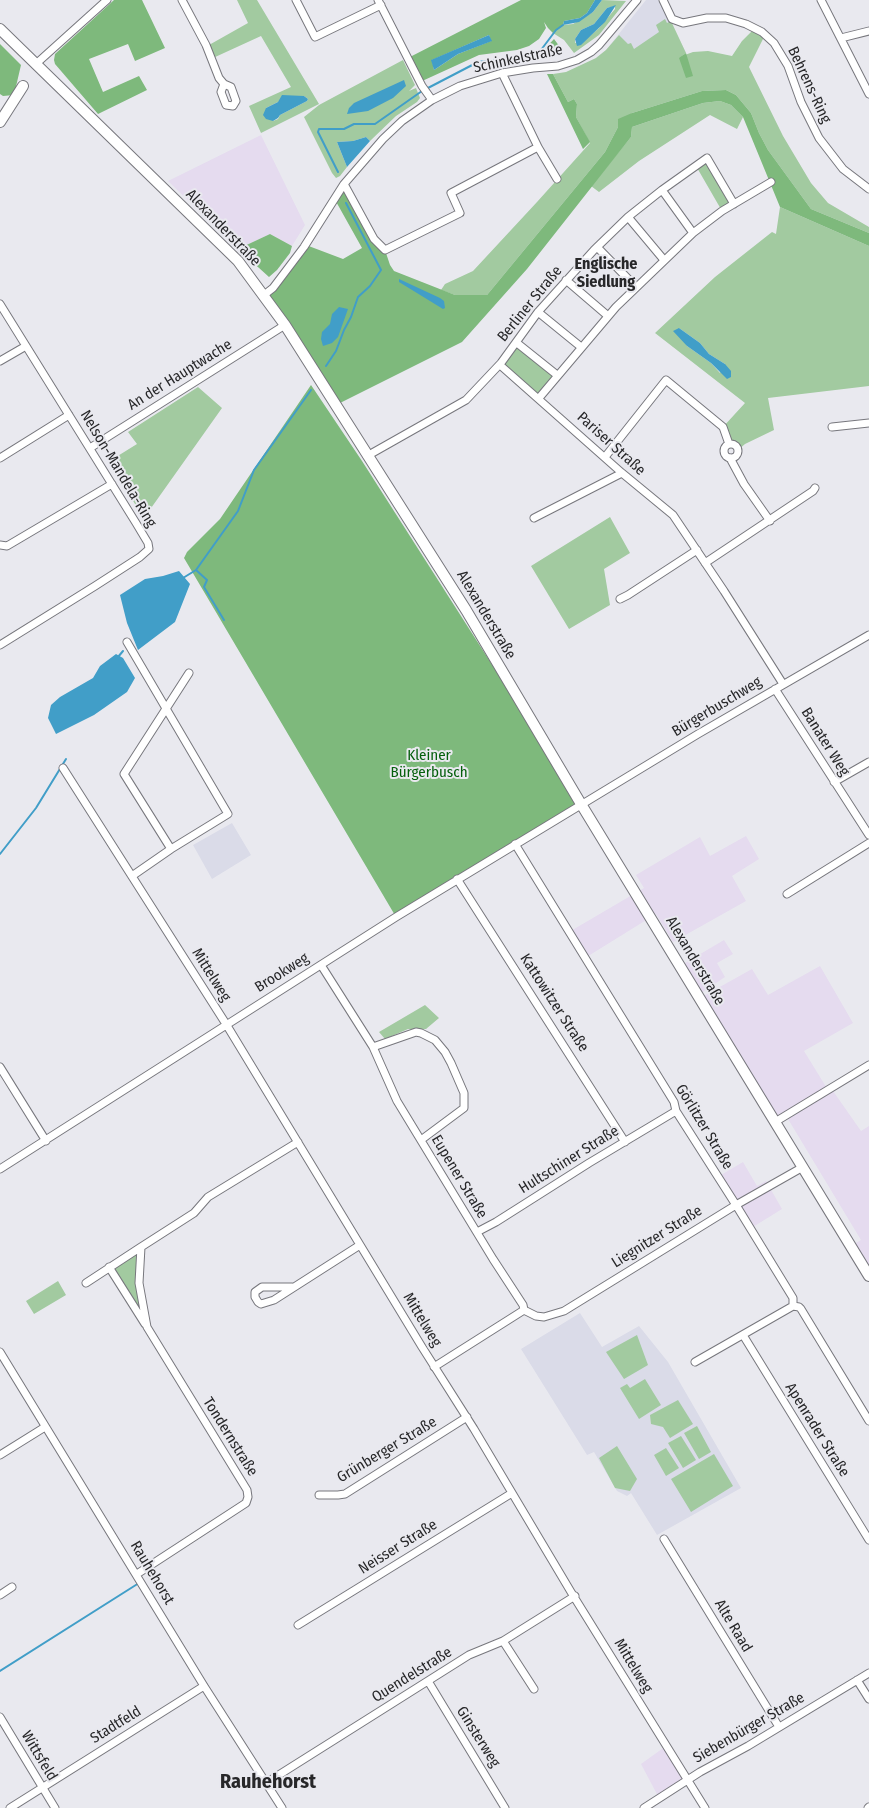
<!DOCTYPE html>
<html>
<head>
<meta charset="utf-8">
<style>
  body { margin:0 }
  canvas { display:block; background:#e9e9ef }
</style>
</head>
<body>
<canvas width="869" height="1808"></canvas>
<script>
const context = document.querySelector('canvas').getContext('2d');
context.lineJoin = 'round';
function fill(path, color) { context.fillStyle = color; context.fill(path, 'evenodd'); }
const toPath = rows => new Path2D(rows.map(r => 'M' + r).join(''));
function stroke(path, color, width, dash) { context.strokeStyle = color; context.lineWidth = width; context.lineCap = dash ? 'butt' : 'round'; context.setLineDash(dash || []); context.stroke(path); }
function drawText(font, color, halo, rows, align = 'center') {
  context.font = font + ' "Fira Sans Condensed",sans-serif'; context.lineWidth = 4; context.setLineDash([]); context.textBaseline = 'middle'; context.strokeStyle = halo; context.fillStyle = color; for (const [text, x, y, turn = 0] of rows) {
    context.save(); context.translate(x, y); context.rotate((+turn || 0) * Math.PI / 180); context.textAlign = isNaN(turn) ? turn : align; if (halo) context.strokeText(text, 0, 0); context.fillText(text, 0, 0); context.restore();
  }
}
fill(toPath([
  [261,135,305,225,292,246,270,234,238,249,168,181],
  [746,836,759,859,732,876,746,901,673,942,656,914,585,958,569,932,644,888,636,875,700,837,710,856],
  [724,940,733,954,717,963,725,977,698,995,680,966],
  [820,966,853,1023,804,1051,828,1090,775,1122,700,998,752,969,768,995],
  [833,1091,861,1131,869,1126,869,1275,851,1246,861,1240,788,1119],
  [743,1162,757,1186,766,1181,782,1209,753,1227,721,1175],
  [666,1746,687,1780,659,1798,641,1764]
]), '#e5dbef');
fill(toPath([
  [646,0,659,0,661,3,686,53,596,58,606,50],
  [232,823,251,855,212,879,193,845],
  [580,1313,602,1347,639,1326,668,1362,741,1488,657,1535,631,1493,627,1496,617,1491,594,1452,587,1455,521,1349]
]), '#dadbe8');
fill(toPath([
  [237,0,257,0,319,104,261,133,249,106,291,87,261,36,213,58,209,45,248,23],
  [290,96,304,96,308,99,307,101,280,115,278,119,273,121,266,108],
  [602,0,626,1,599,35,574,53,564,40,553,33,563,25,573,24,593,12],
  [615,6,615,9,599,28,590,36,575,43,575,39,581,30,594,24,607,8],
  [665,19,667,23,671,21,686,53,682,56,693,52,708,51,732,56,742,41,755,28,765,35,749,67,783,136,811,183,828,203,869,227,869,233,811,209,768,150,759,133,751,113,736,95,726,90,702,91,632,113,618,127,605,152,487,295,455,295,441,290,445,284,473,271,537,202,590,143,576,117,577,104,574,99,568,102,553,74,566,72,596,58,606,50,619,35,628,44,631,43,634,49,659,32,656,25],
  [403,60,415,85,409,91,416,88,420,98,417,102,396,116,370,141,366,137,353,141,337,142,347,167,340,176,336,178,332,173,304,117,319,105],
  [720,101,731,105,743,117,737,129,710,115,639,161,599,192,591,186,631,137,632,127,703,103],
  [707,158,734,204,722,211,696,166],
  [780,207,869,246,869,386,768,398,774,430,745,444,738,450,736,446,732,444,723,427,745,403,655,333,715,277,772,232,776,234],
  [679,328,700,343,709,354,725,364,720,373,711,363,687,346],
  [517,343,557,375,539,398,501,363],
  [198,387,222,408,144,518,108,462,137,444,128,432],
  [610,517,630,553,604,569,610,605,569,629,531,566],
  [425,1005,439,1018,426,1029,408,1029,385,1039,379,1032],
  [141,1247,139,1266,147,1327,109,1267],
  [58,1281,66,1295,34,1314,26,1301],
  [637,1335,648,1365,624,1379,606,1352],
  [645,1379,661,1405,639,1419,620,1388,627,1384,630,1388],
  [678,1400,693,1424,670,1438,663,1427,651,1424,650,1415],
  [697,1426,711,1452,699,1459,684,1433],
  [681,1436,696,1460,683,1468,668,1443],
  [617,1446,637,1479,630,1491,615,1488,599,1458],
  [666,1448,679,1468,666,1476,654,1455],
  [714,1454,733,1486,691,1512,671,1479]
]), '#a2caa0');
fill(toPath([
  [114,0,142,0,165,48,135,61,128,44,89,59,103,92,139,76,147,90,98,114,55,64,54,60,55,54],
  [521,0,595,0,587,13,580,18,564,21,563,25,553,33,548,28,544,22,546,28,539,39,529,46,517,50,479,55,420,82,408,58],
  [489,35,491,41,458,54,434,70,432,60],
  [554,39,563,51,536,58],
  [0,44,21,65,14,95,3,96,0,94],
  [686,53,693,76,686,78,679,58],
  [547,74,553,74,568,102,574,99,577,104,576,117,590,142,583,149],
  [726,90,736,95,751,113,759,133,768,150,811,209,869,233,869,246,780,207,743,117,731,105,720,101,703,103,632,127,631,137,527,269,462,342,338,404,264,295,306,245,343,259,362,248,334,198,344,184,375,240,385,250,390,265,394,271,455,295,487,295,605,152,618,127,618,119,632,113,702,91],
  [270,234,292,246,290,253,277,270,269,277,238,249],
  [311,385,362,461,581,804,396,917,184,558,187,552,220,519]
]), '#7eb97c');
fill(toPath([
  [595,0,602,0,593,12,579,22,563,25,564,21,580,18,587,13],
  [616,5,605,22,581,45,577,46,575,39,581,30,594,24,607,8],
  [489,35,492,41,458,54,434,70,431,60],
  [404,80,406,86,393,98,368,111,347,114,349,108,354,103],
  [282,95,304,96,308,99,307,101,280,115,278,118,273,121,266,119,263,115,266,108,278,102],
  [366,137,370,141,347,167,337,142,353,141],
  [399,279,440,298,444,301,445,308,443,309,399,282],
  [339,307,348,309,338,337,332,343,323,346,321,339,322,332,330,324,332,314],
  [679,328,700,343,709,354,725,364,731,371,731,377,727,379,711,363,687,346,673,331],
  [179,571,190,584,175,622,138,650,127,623,120,595,145,579,163,576],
  [116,654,123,658,135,678,127,692,94,715,56,734,48,718,51,705,60,697,93,678,100,666]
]), '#419ec8');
stroke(toPath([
  [426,89,478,62,538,54,556,30,563,25],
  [338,172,318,132,319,129,344,129,354,124,375,124,422,91],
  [326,366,336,351,344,330,351,317,358,297,370,286,381,270,346,203],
  [196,570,207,580,204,587,224,620],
  [183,578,196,570,238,511,254,470,311,390],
  [118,657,123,651],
  [0,854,36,808,66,759],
  [0,1671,139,1583]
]), '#419ec8', 2);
const street = toPath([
  [182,0,206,45,219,78,224,84,231,87,236,101,233,106,226,105,221,92,224,84],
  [296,0,315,37,381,5],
  [378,0,422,86,432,100],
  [663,0,672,19,683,23,707,18,726,18,746,24,762,32,774,43,788,66,801,102,819,138,843,169,869,189],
  [821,0,869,94],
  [841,38,869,31],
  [37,63,107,0],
  [538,147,557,179],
  [344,184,374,239,385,250,460,213,451,193,538,147,502,73],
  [662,190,693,233],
  [628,217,664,260],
  [597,247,636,287],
  [566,280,608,316],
  [264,295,273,288,304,247,344,184,383,139,402,121,432,100,460,86,502,73,533,68,558,66,577,60,591,52,599,45,637,0],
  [0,304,136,523,148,543,149,549,140,557,95,586,0,645],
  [538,312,581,347],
  [517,343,557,375],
  [0,361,26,346],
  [500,365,622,473,673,515,724,591,783,684],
  [539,398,616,307,693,233,722,211,771,182],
  [832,427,869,423],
  '724 451a7 7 0 1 1 14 0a7 7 0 1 1-14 0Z',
  [90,448,285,325],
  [367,456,466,400,501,363,538,312,594,250,628,217,662,190,707,158,734,204],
  [605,457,666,380,723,427,729,444],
  [0,458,69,415],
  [730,458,744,484,770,521],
  [534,518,622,473],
  [0,545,7,546,112,484],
  [705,563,813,491,815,488],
  [620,599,628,595,697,550],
  [127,642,228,814,171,849,132,876],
  [775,689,869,835],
  [63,768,226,1024,422,1347,474,1429,571,1592,705,1808],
  [834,782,869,762],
  [515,844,674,1102,676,1111,736,1205,793,1298,793,1306],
  [171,849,124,774,189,673],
  [457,879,625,1142],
  [787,894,869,843],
  [321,965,373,1047,397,1101,493,1259,523,1305,524,1310],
  [373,1047,416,1032,421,1033,435,1040,445,1052,451,1063,464,1093,464,1108,421,1140],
  [0,1067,46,1141],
  [775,1122,869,1065],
  [0,1169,396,917,698,734,869,635],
  [477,1232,496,1222,589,1163,676,1111],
  [109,1267,145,1324],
  [86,1283,141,1247],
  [292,1287,262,1287,255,1292,255,1297,258,1302,261,1304,274,1300,360,1245],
  [793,1306,799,1307,801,1309,869,1421],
  [524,1310,536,1316,544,1317,564,1311,736,1205,803,1167],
  [743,1335,869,1540],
  [0,1352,204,1686,282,1808],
  [695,1362,793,1306],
  [434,1367,524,1310],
  [0,1455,45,1427],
  [319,1495,338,1495,345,1494,467,1417],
  [664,1539,779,1727],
  [137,1574,246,1503,248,1497,247,1490,147,1327,139,1283,141,1247,194,1213,208,1197,298,1142],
  [0,1595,12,1587],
  [298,1625,512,1493],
  [503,1641,534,1689],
  [857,1680,869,1699],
  [428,1681,505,1808],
  [0,1717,55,1808],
  [266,1783,469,1655,503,1641,575,1596],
  [10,1808,204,1686],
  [644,1808,700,1772,748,1746,869,1673],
  [868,1808,869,1807]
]);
const secondary = toPath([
  [0,29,238,261,285,325,466,610,581,804,869,1276],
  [0,122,23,86]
]);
stroke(street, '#77777d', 9);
stroke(secondary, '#77777d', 12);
stroke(street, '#fff', 7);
stroke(secondary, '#fff', 10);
drawText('15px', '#272729', '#e9e9ef', [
  ["Schinkelstraße",518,59,-12],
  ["Behrens-Ring",809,85,65],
  ["Alexanderstraße",223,228,46],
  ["Berliner Straße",530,304,-51],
  ["An der Hauptwache",180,375,-32],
  ["Pariser Straße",611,444,42],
  ["Nelson-Mandela-Ring",118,469,59],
  ["Alexanderstraße",486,615,59],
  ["Bürgerbuschweg",717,707,-31],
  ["Banater Weg",825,742,58],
  ["Alexanderstraße",695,961,59],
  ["Brookweg",282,973,-32],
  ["Mittelweg",211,975,58],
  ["Kattowitzer Straße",554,1003,57],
  ["Görlitzer Straße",704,1127,59],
  ["Hultschiner Straße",569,1160,-32],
  ["Eupener Straße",459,1177,59],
  ["Liegnitzer Straße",657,1237,-32],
  ["Mittelweg",422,1320,59],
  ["Apenrader Straße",817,1430,58],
  ["Tondernstraße",230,1437,58],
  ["Grünberger Straße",387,1450,-31],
  ["Neisser Straße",398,1547,-32],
  ["Rauhehorst",152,1573,59],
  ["Alte Raad",733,1626,59],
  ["Mittelweg",633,1666,59],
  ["Quendelstraße",412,1675,-32],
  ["Stadtfeld",116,1725,-32],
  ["Siebenbürger Straße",749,1728,-30],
  ["Ginsterweg",478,1737,58],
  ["Wittsfeld",39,1756,59]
]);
drawText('15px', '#045f0c', '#e9e9ef', [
  ["Kleiner",429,756],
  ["Bürgerbusch",429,773]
]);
drawText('bold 16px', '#272729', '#e9e9ef', [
  ["Englische",606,265],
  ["Siedlung",606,283]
]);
drawText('bold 20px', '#272729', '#e9e9ef', [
  ["Rauhehorst",268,1782]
]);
</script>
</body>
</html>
